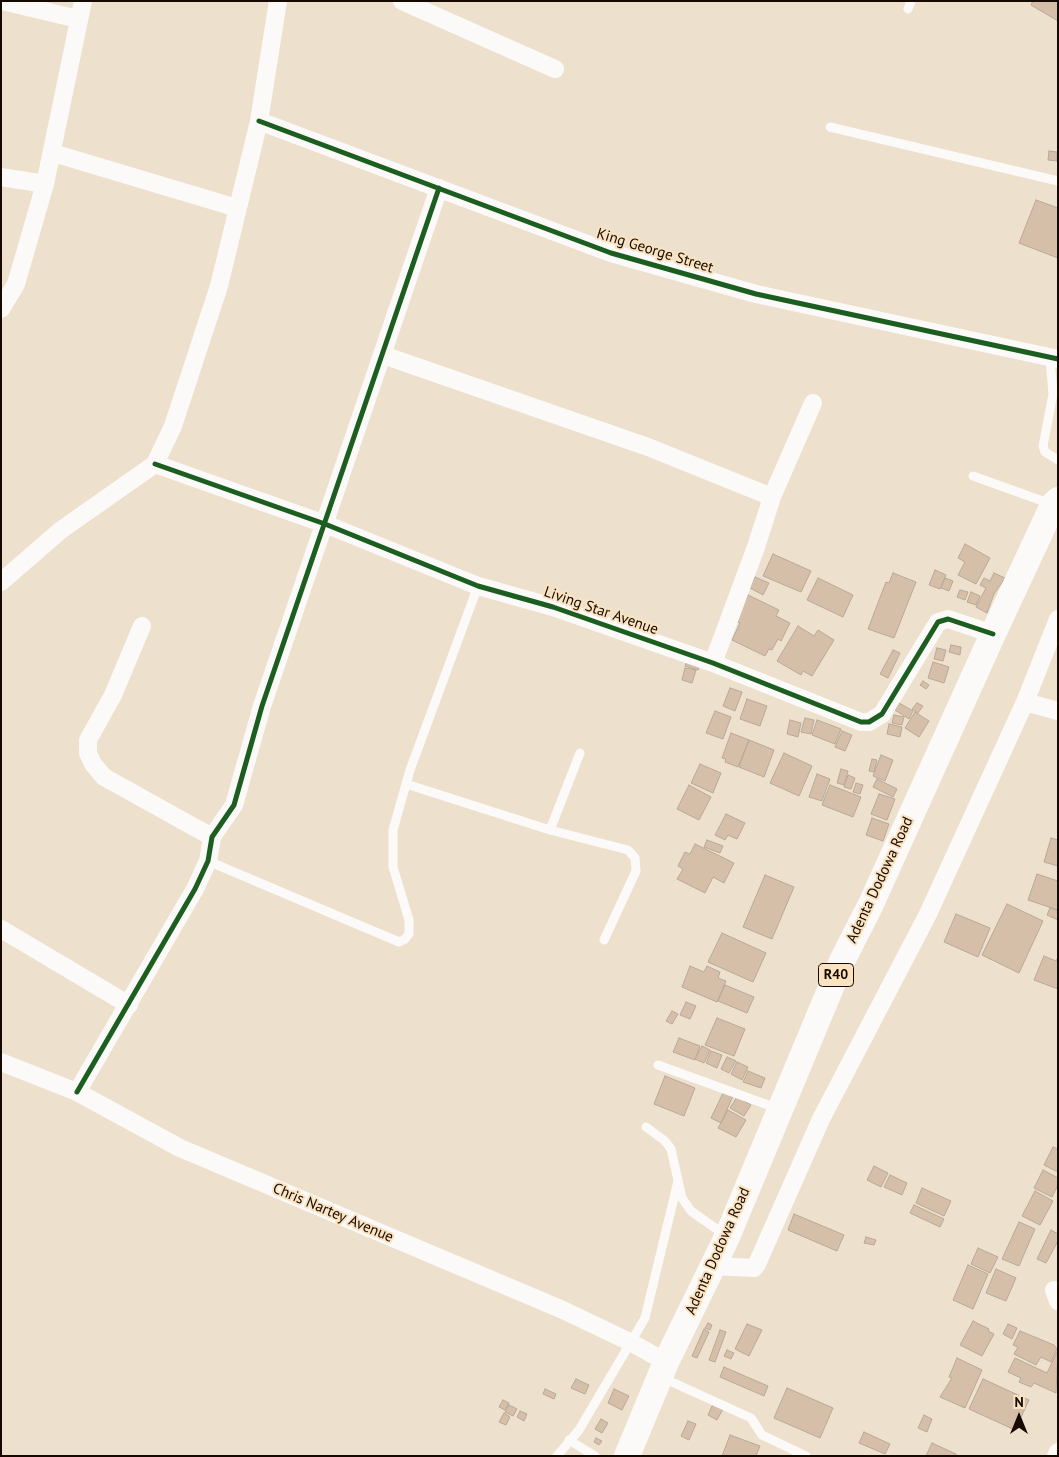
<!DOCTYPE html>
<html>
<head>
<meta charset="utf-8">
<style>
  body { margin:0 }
  #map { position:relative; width:1059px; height:1457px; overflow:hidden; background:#ede0cd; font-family:"PT Sans",sans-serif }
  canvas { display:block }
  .frame { position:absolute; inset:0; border:2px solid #170900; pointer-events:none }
  .north { position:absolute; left:994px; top:1392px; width:50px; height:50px; -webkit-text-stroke:4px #fae3c0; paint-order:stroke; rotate:0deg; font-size:14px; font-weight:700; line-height:20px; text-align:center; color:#170900 }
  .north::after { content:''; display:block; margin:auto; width:18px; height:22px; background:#170900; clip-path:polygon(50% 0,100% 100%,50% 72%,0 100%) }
</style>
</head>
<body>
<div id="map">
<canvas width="1059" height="1457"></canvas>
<div class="frame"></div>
<div class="north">N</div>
</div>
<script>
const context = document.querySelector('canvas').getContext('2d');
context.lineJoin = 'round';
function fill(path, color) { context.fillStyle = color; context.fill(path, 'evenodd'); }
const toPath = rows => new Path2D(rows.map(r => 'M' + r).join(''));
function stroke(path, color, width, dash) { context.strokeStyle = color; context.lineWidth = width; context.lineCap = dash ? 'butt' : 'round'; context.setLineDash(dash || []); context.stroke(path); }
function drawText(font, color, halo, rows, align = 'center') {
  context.font = font + ' "PT Sans",sans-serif'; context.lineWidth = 4; context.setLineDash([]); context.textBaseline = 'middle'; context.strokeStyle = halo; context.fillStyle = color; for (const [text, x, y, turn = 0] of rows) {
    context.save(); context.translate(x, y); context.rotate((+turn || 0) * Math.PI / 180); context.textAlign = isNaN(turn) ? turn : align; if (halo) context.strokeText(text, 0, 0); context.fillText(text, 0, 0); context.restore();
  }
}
const building = toPath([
  [1033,1,1058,1,1058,21,1031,5,1033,1],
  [1049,151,1057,152,1057,161,1048,160,1049,151],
  [1036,200,1058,208,1058,258,1019,243,1036,200],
  [965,544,990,558,976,584,958,575,965,562,958,558,965,544],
  [773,554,811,571,801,592,763,576,773,554],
  [935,570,946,575,940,589,929,585,935,570],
  [893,573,916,582,894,638,868,629,886,582,889,583,893,573],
  [994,573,1005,578,994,594,987,613,976,607,986,588,980,585,984,578,990,581,994,573],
  [755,577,769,583,763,595,750,588,755,577],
  [818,578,853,595,843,617,807,600,818,578],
  [945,578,953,581,949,591,941,588,945,578],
  [960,590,968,592,965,600,957,597,960,590],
  [971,592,980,596,976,605,967,602,971,592],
  [748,595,779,610,776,616,790,623,781,641,778,639,772,650,769,649,765,656,732,640,740,623,735,621,748,595],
  [798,626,814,636,818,630,834,640,812,676,803,671,801,675,777,661,798,626],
  [951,645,961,647,960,655,949,652,951,645],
  [937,648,946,650,943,661,934,659,937,648],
  [893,650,900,653,888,678,880,674,893,650],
  [687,661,700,665,698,670,685,666,687,661],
  [933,662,949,667,944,683,928,678,933,662],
  [685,668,696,670,692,683,682,680,685,668],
  [923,681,929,685,926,689,920,685,923,681],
  [730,688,742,692,735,711,723,706,730,688],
  [747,699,767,706,760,726,740,719,747,699],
  [899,703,913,711,909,719,895,710,899,703],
  [917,703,923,706,918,713,912,709,917,703],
  [715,711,731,717,723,739,706,733,715,711],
  [915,712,929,721,919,737,905,728,915,712],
  [894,715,904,717,902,725,892,723,894,715],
  [805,718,814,720,811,734,801,732,805,718],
  [790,720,801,723,798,737,787,734,790,720],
  [817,720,841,729,835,744,812,735,817,720],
  [889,724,902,727,900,737,887,734,889,724],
  [842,731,852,735,845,751,835,747,842,731],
  [731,733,749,740,738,767,725,762,726,759,722,758,731,733],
  [749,740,774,750,764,777,739,767,749,740],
  [784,753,812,766,799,796,770,783,784,753],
  [881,755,893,760,885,781,873,776,881,755],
  [872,759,877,760,874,772,869,771,872,759],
  [700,764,721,773,713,793,691,783,700,764],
  [841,769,848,771,844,785,837,783,841,769],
  [817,774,830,779,822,801,809,797,817,774],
  [848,775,855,778,851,789,844,787,848,775],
  [877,779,897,789,893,797,873,787,877,779],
  [856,783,863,785,860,794,853,792,856,783],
  [689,785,711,797,699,820,677,809,689,785],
  [830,785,861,797,853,817,822,805,830,785],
  [879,794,895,799,887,820,871,814,879,794],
  [726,814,745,823,737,839,728,835,725,840,715,835,726,814],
  [872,818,889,824,883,841,866,835,872,818],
  [1051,838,1058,840,1058,866,1044,862,1051,838],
  [707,840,723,846,720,853,704,847,707,840],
  [695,844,734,863,724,883,713,877,705,893,677,879,683,869,678,866,685,852,690,854,695,844],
  [1037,874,1058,881,1058,910,1028,900,1037,874],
  [765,875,794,887,772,939,743,927,765,875],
  [1007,904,1043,921,1019,973,982,955,1007,904],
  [1050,908,1058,911,1058,920,1047,915,1050,908],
  [956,914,990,928,978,957,944,942,956,914],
  [722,933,766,953,753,982,708,962,722,933],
  [1044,956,1056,961,1058,957,1058,989,1034,980,1044,956],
  [690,966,704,972,707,966,720,972,718,978,726,981,717,1002,682,987,690,966],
  [725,985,754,997,747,1013,718,1001,725,985],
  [686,1002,696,1006,690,1019,680,1015,686,1002],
  [672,1011,678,1014,672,1024,666,1021,672,1011],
  [717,1018,745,1029,734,1056,705,1045,717,1018],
  [679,1038,700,1046,695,1060,673,1052,679,1038],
  [702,1046,710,1050,704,1063,695,1059,702,1046],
  [711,1051,722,1055,717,1068,706,1063,711,1051],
  [727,1057,736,1061,729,1073,721,1069,727,1057],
  [737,1062,748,1067,742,1080,731,1074,737,1062],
  [748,1071,765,1078,761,1088,743,1082,748,1071],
  [665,1076,695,1088,684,1116,654,1104,665,1076],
  [724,1091,733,1096,721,1123,711,1118,724,1091],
  [737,1097,751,1105,744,1116,730,1108,737,1097],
  [728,1110,746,1120,736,1137,718,1128,728,1110],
  [1053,1147,1058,1149,1058,1172,1044,1165,1053,1147],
  [874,1166,888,1173,881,1187,867,1180,874,1166],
  [1043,1170,1058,1178,1058,1185,1052,1197,1034,1188,1043,1170],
  [890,1175,907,1183,902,1195,884,1187,890,1175],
  [922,1188,951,1201,944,1216,916,1203,922,1188],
  [1035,1191,1053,1201,1040,1225,1022,1216,1035,1191],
  [914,1205,944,1219,940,1227,910,1213,914,1205],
  [794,1214,844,1235,837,1251,788,1230,794,1214],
  [1019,1222,1035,1229,1019,1266,1002,1259,1019,1222],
  [1051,1230,1058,1234,1058,1241,1046,1263,1037,1259,1051,1230],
  [866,1237,876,1240,874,1245,864,1243,866,1237],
  [978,1248,998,1257,990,1273,971,1264,978,1248],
  [968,1265,988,1274,973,1309,953,1300,968,1265],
  [996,1269,1016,1278,1006,1301,986,1293,996,1269],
  [973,1321,989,1329,988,1331,994,1334,982,1356,960,1345,973,1321],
  [708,1323,712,1325,710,1330,705,1328,708,1323],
  [747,1324,762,1330,749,1356,735,1349,747,1324],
  [1008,1324,1017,1328,1012,1339,1003,1334,1008,1324],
  [704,1329,709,1332,697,1358,692,1356,704,1329],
  [720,1330,726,1332,715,1362,709,1360,720,1330],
  [1020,1331,1054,1345,1057,1349,1051,1362,1041,1357,1036,1365,1014,1354,1018,1347,1013,1345,1020,1331],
  [727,1350,734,1353,731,1359,724,1356,727,1350],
  [1058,1350,1056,1393,1034,1383,1031,1387,1019,1382,1021,1378,1008,1372,1015,1358,1047,1373,1058,1350],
  [957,1358,982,1370,965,1408,940,1397,952,1378,949,1377,957,1358],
  [724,1367,768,1386,764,1396,720,1377,724,1367],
  [576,1379,589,1385,585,1394,571,1388,576,1379],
  [983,1379,1029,1400,1015,1430,969,1409,983,1379],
  [787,1388,833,1408,820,1438,774,1418,787,1388],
  [545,1389,556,1394,554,1399,543,1394,545,1389],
  [614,1389,629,1396,622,1410,608,1403,614,1389],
  [503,1400,509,1403,505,1410,499,1407,503,1400],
  [713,1404,723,1409,717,1420,708,1415,713,1404],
  [509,1405,517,1409,513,1416,505,1412,509,1405],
  [520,1411,527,1414,524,1421,517,1417,520,1411],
  [504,1413,510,1417,506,1425,499,1422,504,1413],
  [924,1415,932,1419,927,1432,918,1428,924,1415],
  [601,1419,608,1423,602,1433,595,1429,601,1419],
  [688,1421,696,1424,689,1440,681,1436,688,1421],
  [864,1432,890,1444,885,1454,859,1443,864,1432],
  [730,1435,760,1446,756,1456,722,1456,730,1435],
  [596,1438,602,1441,599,1445,594,1442,596,1438],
  [932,1443,956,1454,956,1456,926,1456,932,1443]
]);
fill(building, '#d6bfa9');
stroke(building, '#b8a898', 1);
stroke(toPath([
  [908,9,911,1],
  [830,127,1058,181],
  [1050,358,1053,394,1043,446,1045,452,1058,460],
  [973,476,1051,504],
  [406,784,550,830,628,850,635,858,636,871,604,940],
  [550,830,580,753],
  [208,861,399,942,405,939,409,934,409,920,393,867,393,830,410,770,478,586],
  [658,1065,779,1109],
  [646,1127,665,1141,671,1149,682,1198,691,1211,725,1235],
  [663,1378,751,1418,762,1435,806,1456],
  [569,1440,595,1456],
  [557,1456,579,1430,645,1318,678,1181]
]), '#fcfaf8', 9);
stroke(toPath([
  [2,1,78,19],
  [402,1,555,69],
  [259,121,611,253,756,294,1058,359],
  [53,153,237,208],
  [1,177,45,184],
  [1,309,16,284,45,184,83,1],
  [383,355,648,447,772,497],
  [155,464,325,524,478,586,553,607,713,663,861,722,869,722,882,714,938,622,948,619,993,634],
  [1,582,61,530,155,464,173,426,219,286,259,121,278,1],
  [142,626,113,695,88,740,88,753,93,764,104,777,212,837],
  [713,663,756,547,772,497,813,403],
  [1025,702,1058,619],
  [1,929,129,1005],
  [1,1062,77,1092,180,1148,563,1310,632,1343,666,1362],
  [77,1092,195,889,208,861,212,837,234,805,262,706,439,188],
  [712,1266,754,1268,757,1264,821,1119,928,914,1025,702,1058,711],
  [1054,1290,1058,1301],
  [1056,1456,1058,1452]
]), '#fcfaf8', 18);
stroke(toPath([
  [627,1456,666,1362,727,1237,842,961,871,904,993,634,1053,505,1058,500]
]), '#fcfaf8', 26);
stroke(toPath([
  [259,121,611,253,756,294,1058,359],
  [155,464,325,524,478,586,553,607,713,663,861,722,869,722,882,714,938,622,948,619,993,634],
  [77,1092,195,889,208,861,212,837,234,805,262,706,439,188]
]), '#1b5e20', 5);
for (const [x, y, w] of [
  [836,975,35]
]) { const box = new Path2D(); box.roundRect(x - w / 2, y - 11.5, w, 23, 4); context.fillStyle = '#fae3c0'; context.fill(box); stroke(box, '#170900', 1); }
drawText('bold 14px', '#170900', null, [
  ["R40",836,975]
]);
drawText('15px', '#170900', '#fae3c0', [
  ["King George Street",655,251,17],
  ["Living Star Avenue",601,611,19],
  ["Adenta Dodowa Road",880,880,-65],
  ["Chris Nartey Avenue",333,1213,23],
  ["Adenta Dodowa Road",718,1251,-66]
]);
</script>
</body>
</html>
